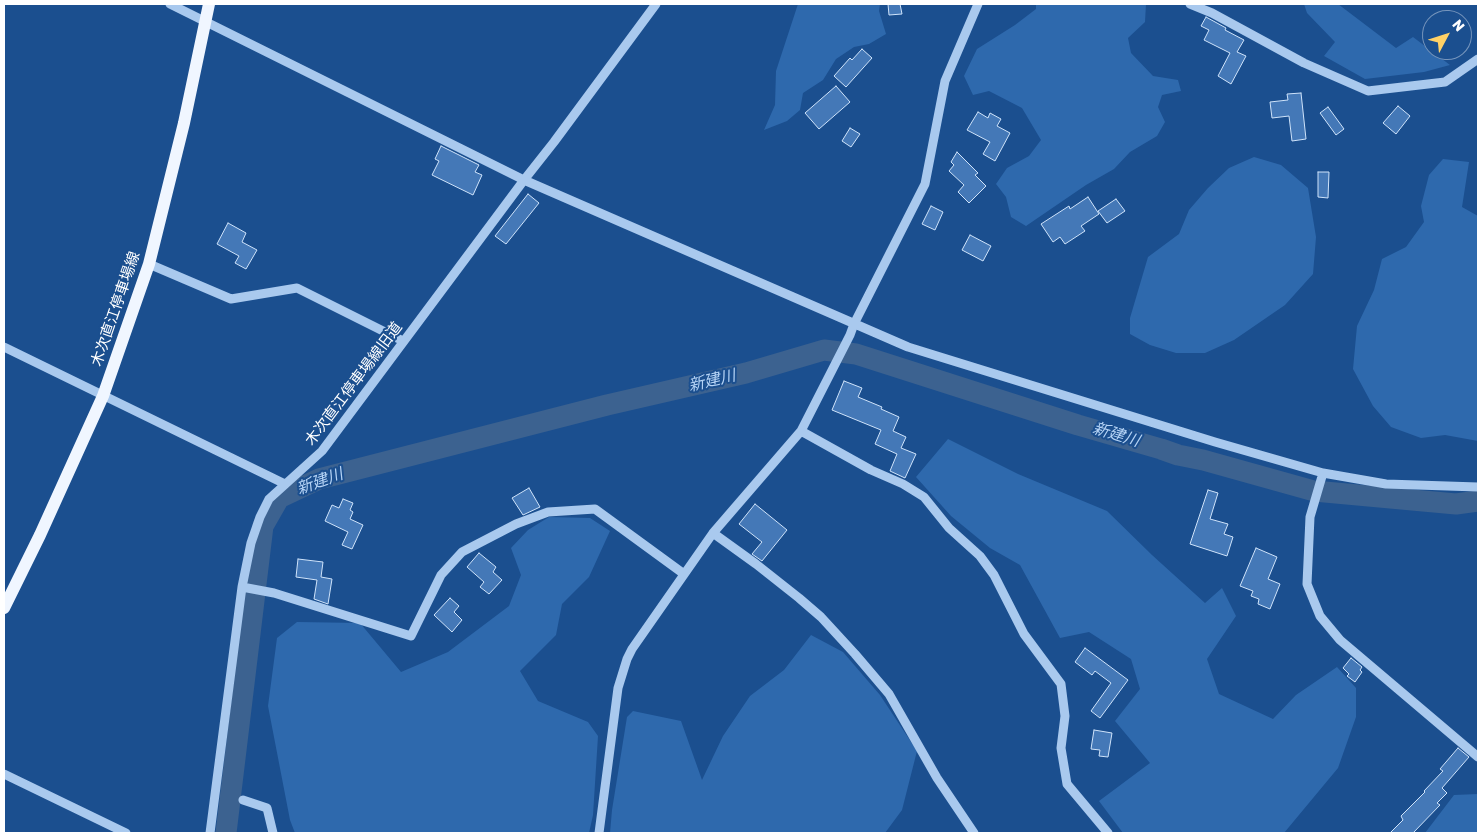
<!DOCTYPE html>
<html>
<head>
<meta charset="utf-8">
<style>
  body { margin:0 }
  #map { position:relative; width:1482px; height:837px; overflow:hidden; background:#1b4f8f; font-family:Rubik,sans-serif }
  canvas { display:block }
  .frame { position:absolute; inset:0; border:5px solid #fff; pointer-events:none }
  .north { position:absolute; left:1422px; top:10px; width:50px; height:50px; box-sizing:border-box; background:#1b4f8f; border:1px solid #7695bc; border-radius:50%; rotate:50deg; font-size:14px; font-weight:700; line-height:20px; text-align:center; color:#fff }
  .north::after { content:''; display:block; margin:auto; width:18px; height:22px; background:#ffd166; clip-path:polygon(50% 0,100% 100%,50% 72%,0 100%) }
</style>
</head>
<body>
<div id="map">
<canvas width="1482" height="837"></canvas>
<div class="frame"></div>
<div class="north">N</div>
</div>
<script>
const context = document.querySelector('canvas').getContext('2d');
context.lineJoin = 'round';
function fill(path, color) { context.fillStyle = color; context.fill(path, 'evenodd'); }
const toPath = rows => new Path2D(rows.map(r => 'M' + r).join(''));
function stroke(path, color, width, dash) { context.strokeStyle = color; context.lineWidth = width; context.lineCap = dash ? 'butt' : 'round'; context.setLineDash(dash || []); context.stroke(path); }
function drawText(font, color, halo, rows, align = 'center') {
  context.font = font + ' Rubik,"Noto Sans JP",sans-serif'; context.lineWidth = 4; context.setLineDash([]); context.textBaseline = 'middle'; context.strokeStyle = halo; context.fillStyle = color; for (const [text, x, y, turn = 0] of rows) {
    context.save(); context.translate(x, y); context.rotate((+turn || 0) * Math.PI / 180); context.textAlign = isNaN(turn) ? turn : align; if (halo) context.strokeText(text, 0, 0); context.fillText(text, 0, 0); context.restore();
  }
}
fill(toPath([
  [798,4,880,4,879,11,886,34,869,44,854,47,836,59,823,80,803,93,800,110,787,121,764,130,775,105,776,71],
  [1036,4,1146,4,1145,22,1128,38,1131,53,1153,76,1178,80,1181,91,1162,95,1158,107,1165,122,1157,136,1130,152,1114,169,1086,185,1026,226,1011,217,1006,197,996,184,1007,168,1029,156,1041,140,1022,108,989,91,973,95,964,76,977,49,1015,25,1036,9],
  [1304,4,1338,4,1396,48,1413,37,1450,65,1424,72,1365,79,1324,56,1335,42,1307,13],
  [1254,157,1281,165,1308,188,1316,237,1313,274,1285,305,1234,340,1205,353,1176,353,1150,345,1130,334,1130,318,1148,257,1179,234,1189,210,1208,188,1229,168],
  [1443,159,1469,162,1462,207,1478,216,1478,441,1445,435,1421,438,1391,427,1373,406,1353,369,1357,326,1374,290,1382,259,1406,247,1424,222,1421,206,1429,175],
  [948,439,1018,474,1107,511,1152,555,1205,603,1222,588,1236,616,1207,659,1219,694,1273,719,1296,695,1337,667,1356,688,1356,717,1338,768,1284,833,1123,833,1099,801,1150,763,1115,721,1140,689,1131,659,1089,632,1060,638,1020,565,990,548,951,516,916,477],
  [549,517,590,518,610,531,589,577,562,604,556,635,520,671,538,701,588,722,598,736,593,815,589,833,295,833,290,820,268,706,277,638,297,622,360,623,401,672,448,652,509,606,521,575,511,548,528,530],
  [811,635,843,652,880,695,917,751,902,810,885,833,610,833,612,810,627,717,633,711,681,721,702,780,723,736,750,696,784,670],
  [1478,794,1478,833,1425,833,1454,795]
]), '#2e69ad');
stroke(toPath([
  [226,833,263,526,279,498,319,479,607,405,746,373,824,350,856,354,1078,425,1161,449,1178,455,1203,460,1314,491,1456,504,1478,501]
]), '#3c6290', 21);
const building = toPath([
  [888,4,900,4,902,14,889,15,888,4],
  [1206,17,1226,28,1225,30,1244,40,1237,52,1246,56,1231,84,1218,76,1230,53,1204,40,1209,30,1201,26,1206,17],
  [862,49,872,58,846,87,834,76,850,58,852,60,862,49],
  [836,86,850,102,819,129,805,113,836,86],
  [1301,93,1306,139,1292,141,1289,116,1272,118,1270,102,1288,100,1287,94,1301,93],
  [1398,106,1410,116,1396,134,1383,123,1398,106],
  [1328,107,1344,129,1336,135,1320,113,1328,107],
  [978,112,988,118,990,113,1001,119,997,126,1010,133,995,161,983,154,990,142,967,130,978,112],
  [850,128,860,134,851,147,842,141,850,128],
  [441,146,479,165,475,172,482,175,473,195,432,175,439,161,435,159,441,146],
  [957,152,978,173,975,175,986,186,969,203,958,192,964,185,949,171,954,165,951,162,957,152],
  [1318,172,1329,172,1328,198,1318,197,1318,172],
  [528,194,539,203,506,244,495,236,528,194],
  [1088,197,1099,214,1081,226,1085,231,1065,244,1060,237,1053,242,1041,224,1069,206,1070,209,1088,197],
  [1116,199,1125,211,1107,223,1098,211,1116,199],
  [931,206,943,212,935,230,922,224,931,206],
  [228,223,246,233,242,242,257,250,246,269,235,263,239,256,217,244,228,223],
  [970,235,991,246,983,261,962,250,970,235],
  [844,381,862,388,858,397,882,407,881,409,899,417,893,431,906,437,901,448,916,454,905,478,890,471,897,454,875,444,881,430,832,410,844,381],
  [529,488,540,507,523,515,512,498,529,488],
  [1208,490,1218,493,1210,519,1228,524,1224,534,1233,537,1227,556,1190,544,1208,490],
  [343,499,353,503,350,510,353,512,350,519,363,525,352,549,342,545,348,532,325,521,332,505,339,508,343,499],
  [755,504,787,530,762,561,752,554,762,542,739,524,755,504],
  [1256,548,1277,557,1268,579,1280,584,1270,609,1258,604,1259,599,1251,596,1253,591,1240,586,1256,548],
  [479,553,496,567,493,572,502,580,489,594,480,587,484,582,467,567,479,553],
  [298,559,323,562,321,577,332,579,328,604,314,599,317,580,296,577,298,559],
  [450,598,459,606,454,612,462,620,452,632,434,615,450,598],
  [1085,648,1128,680,1100,718,1091,711,1111,683,1095,671,1092,675,1075,662,1085,648],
  [1351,658,1362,667,1360,670,1362,672,1355,682,1347,676,1349,674,1343,668,1351,658],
  [1094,730,1112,733,1108,757,1099,756,1100,750,1091,749,1094,730],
  [1458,748,1469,757,1442,788,1447,793,1437,803,1440,805,1413,833,1390,833,1403,820,1401,816,1425,792,1424,791,1443,771,1440,769,1458,748]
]);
fill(building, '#4478b7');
stroke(building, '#cfe3fa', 1);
stroke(toPath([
  [170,4,524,180,908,347,1215,442,1323,473,1386,484,1478,487],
  [1190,4,1212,13,1304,63,1368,91,1445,82,1478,59],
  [149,264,231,299,297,288,403,341],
  [4,347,285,484],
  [801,431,871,470,903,484,924,497,949,528,980,556,994,575,1024,634,1061,684,1065,716,1061,748,1067,784,1108,833],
  [1323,473,1310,517,1307,584,1320,616,1340,640,1478,757],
  [713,533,756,564,799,598,821,617,855,654,889,694,937,778,974,833],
  [242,587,274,593,411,636,441,575,462,552,516,524,548,512,595,509,684,574],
  [4,774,126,833],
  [243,800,267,808,273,833],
  [210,833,242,587,251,543,260,517,269,499,322,451,524,180,554,142,656,4],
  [599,833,618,688,627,659,632,649,713,533,801,431,850,335,854,324,925,184,945,81,978,4]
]), '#a9c9ee', 9);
stroke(toPath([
  [4,608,40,535,103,396,149,264,184,123,209,4]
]), '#f0f6ff', 12);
drawText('15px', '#fff', '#1b4f8f', [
  ["木次直江停車場線",116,309,-71],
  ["木次直江停車場線旧道",354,384,-53]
]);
drawText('italic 16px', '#b5d3f5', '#1b4f8f', [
  ["新建川",712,381,-13],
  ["新建川",1116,435,17],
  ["新建川",320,482,-20]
]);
</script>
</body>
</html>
